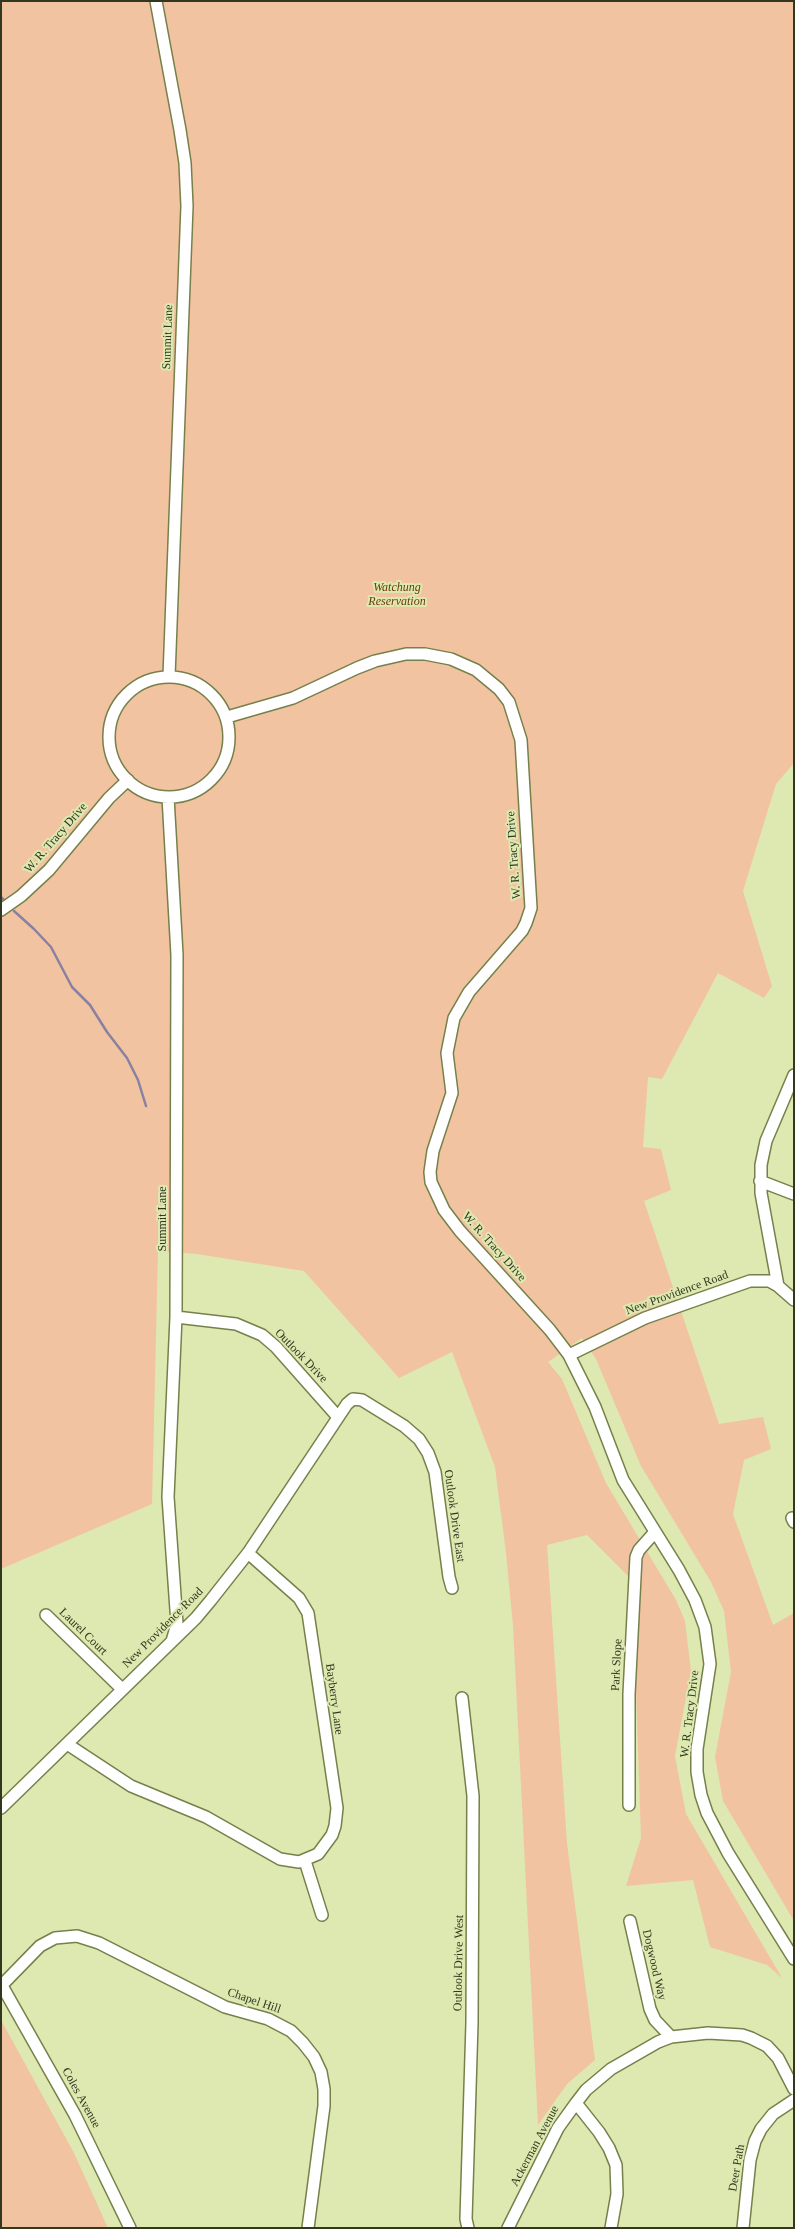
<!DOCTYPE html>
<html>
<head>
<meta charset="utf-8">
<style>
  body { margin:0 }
  #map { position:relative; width:795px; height:2229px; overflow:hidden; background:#dde9b0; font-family:Georgia,serif }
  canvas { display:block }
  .frame { position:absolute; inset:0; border:2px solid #323720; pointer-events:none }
</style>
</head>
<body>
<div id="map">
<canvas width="795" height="2229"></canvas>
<div class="frame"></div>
</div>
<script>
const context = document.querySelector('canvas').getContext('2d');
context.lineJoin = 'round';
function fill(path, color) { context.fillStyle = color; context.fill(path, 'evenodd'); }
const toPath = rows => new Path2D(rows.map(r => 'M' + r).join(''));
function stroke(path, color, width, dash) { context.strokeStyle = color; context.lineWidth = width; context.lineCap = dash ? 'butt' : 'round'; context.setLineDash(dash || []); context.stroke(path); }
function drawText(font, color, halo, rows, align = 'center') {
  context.font = font + ' Georgia,serif'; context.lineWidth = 4; context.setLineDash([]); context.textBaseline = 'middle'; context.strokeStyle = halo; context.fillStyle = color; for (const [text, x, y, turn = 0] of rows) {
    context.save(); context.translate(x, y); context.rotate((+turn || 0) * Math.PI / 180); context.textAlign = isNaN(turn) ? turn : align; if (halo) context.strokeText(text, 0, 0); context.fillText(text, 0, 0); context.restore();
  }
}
fill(toPath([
  [1,1,794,1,794,763,776,784,743,891,772,986,764,998,718,973,662,1079,648,1077,643,1147,661,1149,671,1190,644,1201,719,1424,763,1417,771,1449,744,1460,733,1514,773,1625,794,1613,794,1921,723,1801,715,1757,731,1672,724,1611,711,1582,641,1466,596,1359,582,1338,548,1362,562,1379,606,1483,676,1600,685,1621,691,1671,675,1756,686,1814,782,1978,767,1965,710,1947,693,1880,626,1886,641,1838,635,1660,637,1585,587,1535,547,1545,567,1843,595,2060,567,2084,538,2125,513,1626,506,1553,495,1467,452,1352,399,1378,304,1271,197,1254,158,1251,152,1504,1,1569],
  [1,2020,74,2153,108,2228,1,2228]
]), '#f2c3a0');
stroke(toPath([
  [1,897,4,900],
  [14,911,34,929,51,947,72,987,90,1005,107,1032,127,1058,138,1080,146,1106]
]), '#8a80a1', 2.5);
const minor = toPath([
  [156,1,180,130,185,163,187,206,169,676],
  '109 737a60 60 0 1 1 120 0a60 60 0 1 1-120 0Z',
  [227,717,293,698,357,668,375,661,406,654,425,654,451,659,476,670,499,689,509,702,521,740,531,908,526,923,522,931,469,992,454,1018,447,1053,452,1093,433,1151,430,1172,431,1182,444,1210,460,1231,550,1330,569,1355,595,1407,623,1480,679,1570,695,1600,705,1627,710,1664,697,1749,697,1772,701,1795,707,1813,728,1853,794,1959],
  [168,797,177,955,176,1317,168,1497,177,1624,172,1641],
  [1,910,21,896,49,870,109,798,128,780],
  [760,1181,794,1194],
  [778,1286,761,1193,761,1165,766,1141,794,1075],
  [176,1317,236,1324,262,1335,276,1347,338,1417],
  [569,1355,645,1318,750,1281,769,1281,778,1286,794,1300],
  [792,1518,794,1522],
  [46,1615,122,1689],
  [462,1698,473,1796,472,2023,466,2219,468,2228],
  [67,1744,131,1786,206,1817,280,1859,299,1862,318,1854,332,1835,335,1826,337,1808,308,1613,299,1598,248,1553],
  [629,1805,629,1694,636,1557,639,1550,655,1532],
  [1,1808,196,1618,211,1600,248,1553,347,1404,353,1399,362,1400,404,1426,419,1439,428,1453,435,1472,449,1577,452,1588],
  [305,1861,322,1915],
  [630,1921,650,2009,655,2020,671,2037],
  [1,1984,75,2115,130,2228],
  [2,1985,40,1946,55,1938,77,1936,99,1943,225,2007,268,2019,291,2031,303,2043,314,2057,321,2072,324,2089,324,2106,308,2228],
  [576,2103,599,2132,609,2148,616,2165,617,2194,611,2228],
  [508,2228,558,2128,576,2103,586,2090,611,2069,658,2042,671,2037,708,2033,742,2035,751,2038,767,2046,778,2058,794,2089],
  [743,2228,750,2160,755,2141,761,2129,773,2114,794,2100]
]);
stroke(minor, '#75804a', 14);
stroke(minor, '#fff', 11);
drawText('12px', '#323720', '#dde9b0', [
  ["Summit Lane",168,337,-88],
  ["W. R. Tracy Drive",56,838,-49],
  ["W. R. Tracy Drive",514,855,-94],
  ["Summit Lane",163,1219,-90],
  ["W. R. Tracy Drive",494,1247,48],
  ["New Providence Road",677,1293,-20],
  ["Outlook Drive",301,1356,46],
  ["Outlook Drive East",454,1516,82],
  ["New Providence Road",163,1628,-45],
  ["Laurel Court",83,1632,44],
  ["Park Slope",617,1665,-87],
  ["Bayberry Lane",334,1699,82],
  ["W. R. Tracy Drive",690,1714,-83],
  ["Outlook Drive West",459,1963,-89],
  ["Dogwood Way",654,1965,77],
  ["Chapel Hill",254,2001,19],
  ["Coles Avenue",81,2098,61],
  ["Ackerman Avenue",535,2146,-62],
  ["Deer Path",737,2168,-80]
]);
drawText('italic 12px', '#6b3a0a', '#dde9b0', [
  ["Watchung",397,588],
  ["Reservation",397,602]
]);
</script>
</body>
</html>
